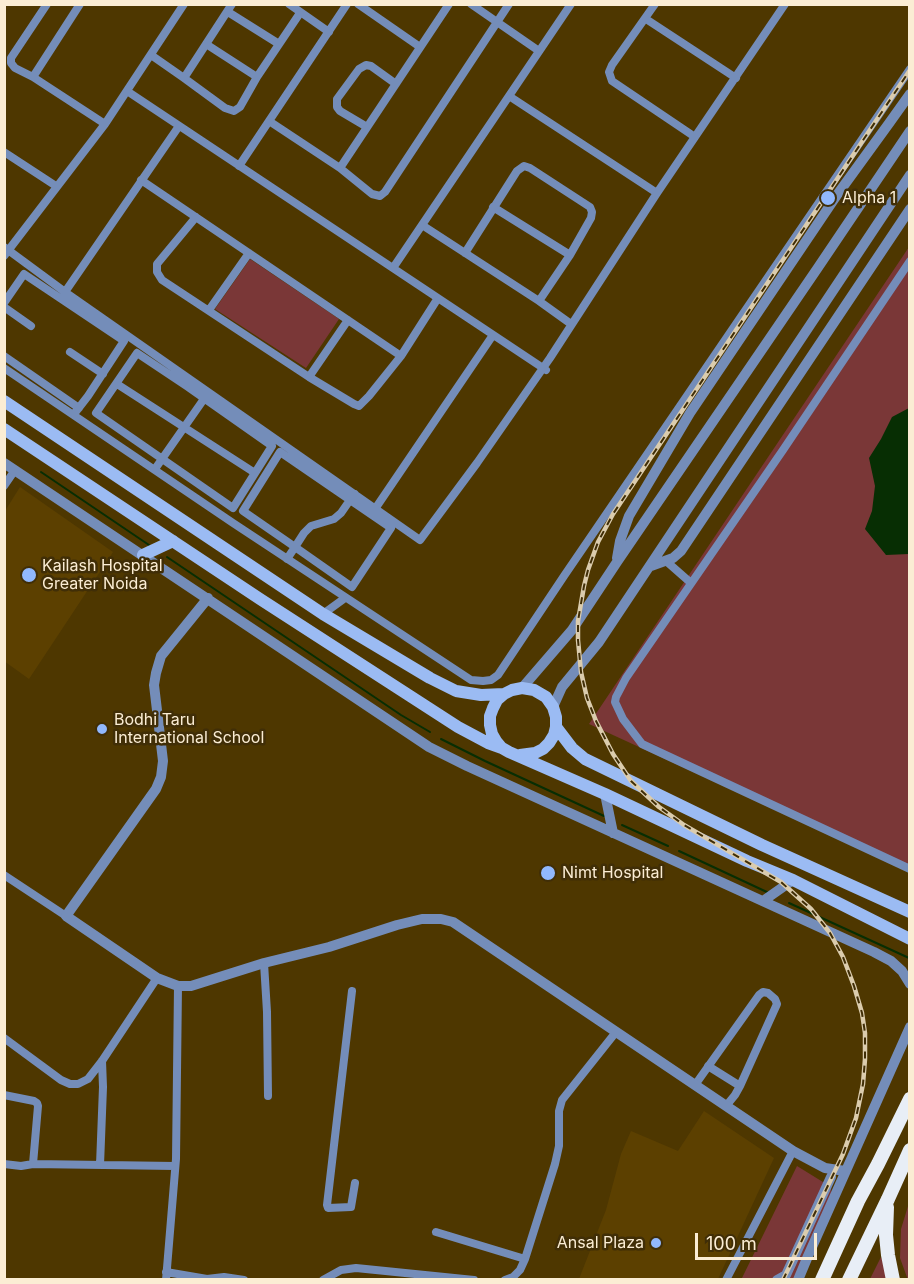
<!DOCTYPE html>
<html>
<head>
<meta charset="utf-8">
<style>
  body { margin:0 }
  #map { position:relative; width:914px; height:1284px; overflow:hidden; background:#4e3700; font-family:Inter,sans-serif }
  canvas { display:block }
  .frame { position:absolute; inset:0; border:6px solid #fbedd4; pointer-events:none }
  .scale { position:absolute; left:695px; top:1233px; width:122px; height:27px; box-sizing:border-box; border:3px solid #fbedd4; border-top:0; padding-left:8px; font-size:18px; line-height:21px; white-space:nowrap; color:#fbedd4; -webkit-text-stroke:4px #402e07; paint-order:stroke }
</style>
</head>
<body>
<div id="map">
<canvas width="914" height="1284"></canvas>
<div class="frame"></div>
<div class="scale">100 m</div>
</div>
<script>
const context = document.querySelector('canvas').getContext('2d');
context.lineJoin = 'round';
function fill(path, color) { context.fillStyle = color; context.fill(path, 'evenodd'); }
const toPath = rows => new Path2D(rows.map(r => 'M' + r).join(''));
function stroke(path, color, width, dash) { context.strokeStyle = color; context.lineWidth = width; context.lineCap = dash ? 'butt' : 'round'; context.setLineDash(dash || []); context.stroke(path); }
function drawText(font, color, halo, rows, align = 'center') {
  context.font = font + ' Inter,sans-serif'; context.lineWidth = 5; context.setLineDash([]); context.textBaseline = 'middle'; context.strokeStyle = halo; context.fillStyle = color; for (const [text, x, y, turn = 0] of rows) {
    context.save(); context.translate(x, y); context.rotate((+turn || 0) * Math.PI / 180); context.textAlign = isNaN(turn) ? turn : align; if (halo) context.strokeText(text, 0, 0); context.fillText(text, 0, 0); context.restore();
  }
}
fill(toPath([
  [20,487,113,552,29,679,4,661,5,511],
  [704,1111,774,1158,718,1279,579,1279,606,1210,621,1154,631,1131,678,1151]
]), '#5c4000');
fill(toPath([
  [909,247,909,871,589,724],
  [250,259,339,319,306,368,215,309],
  [797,1166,831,1187,832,1201,794,1279,741,1280],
  [909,1203,910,1279,908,1280,900,1258,901,1229],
  [881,1257,889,1279,870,1279]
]), '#7a3737');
fill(toPath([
  [909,408,909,554,886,555,865,529,872,511,875,486,869,458,881,439,892,417]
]), '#072e03');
stroke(toPath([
  [41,472,149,545],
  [167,557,401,715,430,732],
  [441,739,485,761,604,816],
  [622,825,668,846],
  [679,851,769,893],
  [789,903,909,958]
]), '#072e03', 2);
stroke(toPath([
  [47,4,11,58,11,63,15,68,33,77,105,124],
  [289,4,329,32],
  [358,4,420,47],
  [471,4,539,51],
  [655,4,612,65,609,72,612,81,695,137],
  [228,12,279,44],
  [646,19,736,78],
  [206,44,257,77],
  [151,55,184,78,225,108,234,111,240,107,257,77,300,13],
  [33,77,80,4],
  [184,78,232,4],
  [127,91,546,370],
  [509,96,657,193],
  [269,121,340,168,372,194,380,196,385,192,509,4],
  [367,127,340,111,337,107,337,99,359,69,366,65,371,66,396,84],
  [4,152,56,186],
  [239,166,347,4],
  [340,168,449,4],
  [141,180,401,356],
  [493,207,570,255],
  [196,217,157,264,157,272,162,280,309,377,354,404,359,406,369,396,401,356,438,298],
  [422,225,539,301,571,324],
  [4,247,65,292,420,540,477,463,550,358,657,193,785,4],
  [465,253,517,171,524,166,530,168,590,207,592,212,591,218,570,255,539,301],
  [4,256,105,124,184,4],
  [910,261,783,450,626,678,616,697,615,702,623,719,642,744,910,869],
  [393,268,571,4],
  [65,292,179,126],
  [4,303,24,274,124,341,88,396,74,414],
  [4,307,31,326],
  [209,310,249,253],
  [70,352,103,374],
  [137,353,188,387,272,446,233,508,96,413,137,353],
  [4,356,79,408],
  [4,368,233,523,471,680,483,681,491,680,498,675,564,576,910,69],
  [309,377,348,320],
  [117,384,255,473],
  [155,469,206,396],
  [4,486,15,470],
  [375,509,493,335],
  [287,559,295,547,243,511,280,452,350,500,391,528,352,587,295,547,304,533,311,526,334,519,341,513,350,500,355,494],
  [666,561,691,583],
  [323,614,345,598],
  [4,875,66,916],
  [264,963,267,1012,268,1096],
  [352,991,327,1205,328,1208,351,1207,355,1183],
  [4,1038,61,1080,70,1084,78,1084,88,1079,102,1061,157,978],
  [708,1066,740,1086],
  [695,1085,759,995,763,992,768,993,775,999,777,1004,740,1086,735,1095,726,1106],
  [4,1095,34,1101,37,1103,38,1106,33,1164],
  [4,1164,21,1166,33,1164,175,1166],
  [100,1165,103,1087,102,1061],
  [436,1232,525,1259],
  [166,1272,207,1279,224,1277,244,1280],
  [166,1280,176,1159,178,986],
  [323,1280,341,1270,356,1268,474,1280],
  [505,1280,513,1277,520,1270,525,1259,555,1164,559,1146,559,1111,562,1100,616,1032],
  [726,1280,793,1151]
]), '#748db9', 8);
stroke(toPath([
  [4,463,429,747,467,766,874,952,891,961,902,971,910,984],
  [617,558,620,541,629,516,690,413,837,195,890,122,910,94],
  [651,566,673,558,681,551,910,209],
  [208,598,161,656,156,673,154,685,163,761,161,777,156,789,66,916,157,978,178,986,191,986,264,963,329,947,397,925,422,919,441,919,453,922,793,1151,825,1168,845,1171],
  [522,688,572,630,617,562,817,269,910,131],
  [553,707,562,687,599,642,910,175],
  [605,794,613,833],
  [763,901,793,880],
  [777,1280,786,1275,831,1177],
  [798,1280,808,1256,910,1027]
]), '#748db9', 10);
stroke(toPath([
  [4,401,323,614,430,678,456,691,481,695,504,694],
  [4,429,260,599,458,727,488,743,502,748,509,752,605,794,747,861,793,880,910,939],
  [143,555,173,541],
  [556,727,572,748,585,759,762,845,910,912],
  [501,747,496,741,492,734,490,725,490,716,493,708,497,700,504,694,512,690,522,688,534,690,546,697,553,707,556,717,556,727,554,735,549,743,543,749,535,753,520,755]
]), '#9bbbf3', 12);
stroke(toPath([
  [887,1207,886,1235,888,1255,893,1280],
  [822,1280,858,1201,878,1164,910,1099],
  [849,1280,888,1199,910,1150]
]), '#e8eef6', 14);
const rail = toPath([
  [783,1280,843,1154,856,1118,863,1084,865,1059,865,1033,862,1013,854,986,843,957,830,933,811,909,781,882,684,825,659,807,631,781,613,754,596,721,587,698,581,672,578,640,578,621,584,586,588,570,598,542,613,514,910,70]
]);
stroke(rail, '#dbccad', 4.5);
stroke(rail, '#402e07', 2, [7]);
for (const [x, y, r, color] of [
  [828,198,8,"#91b8fd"],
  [29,575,8,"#91b8fd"],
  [102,729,6,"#91b8fd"],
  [548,873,8,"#91b8fd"],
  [656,1243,6,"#91b8fd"]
]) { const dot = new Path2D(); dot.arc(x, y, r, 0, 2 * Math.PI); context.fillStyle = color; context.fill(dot); stroke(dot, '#402e07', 2); }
drawText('16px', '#fbedd4', '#402e07', [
  ["Alpha 1",842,198],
  ["Kailash Hospital",42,566],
  ["Greater Noida",42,584],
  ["Bodhi Taru",114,720],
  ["International School",114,738],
  ["Nimt Hospital",562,873],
  ["Ansal Plaza",644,1243,"right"]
], 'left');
</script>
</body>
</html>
